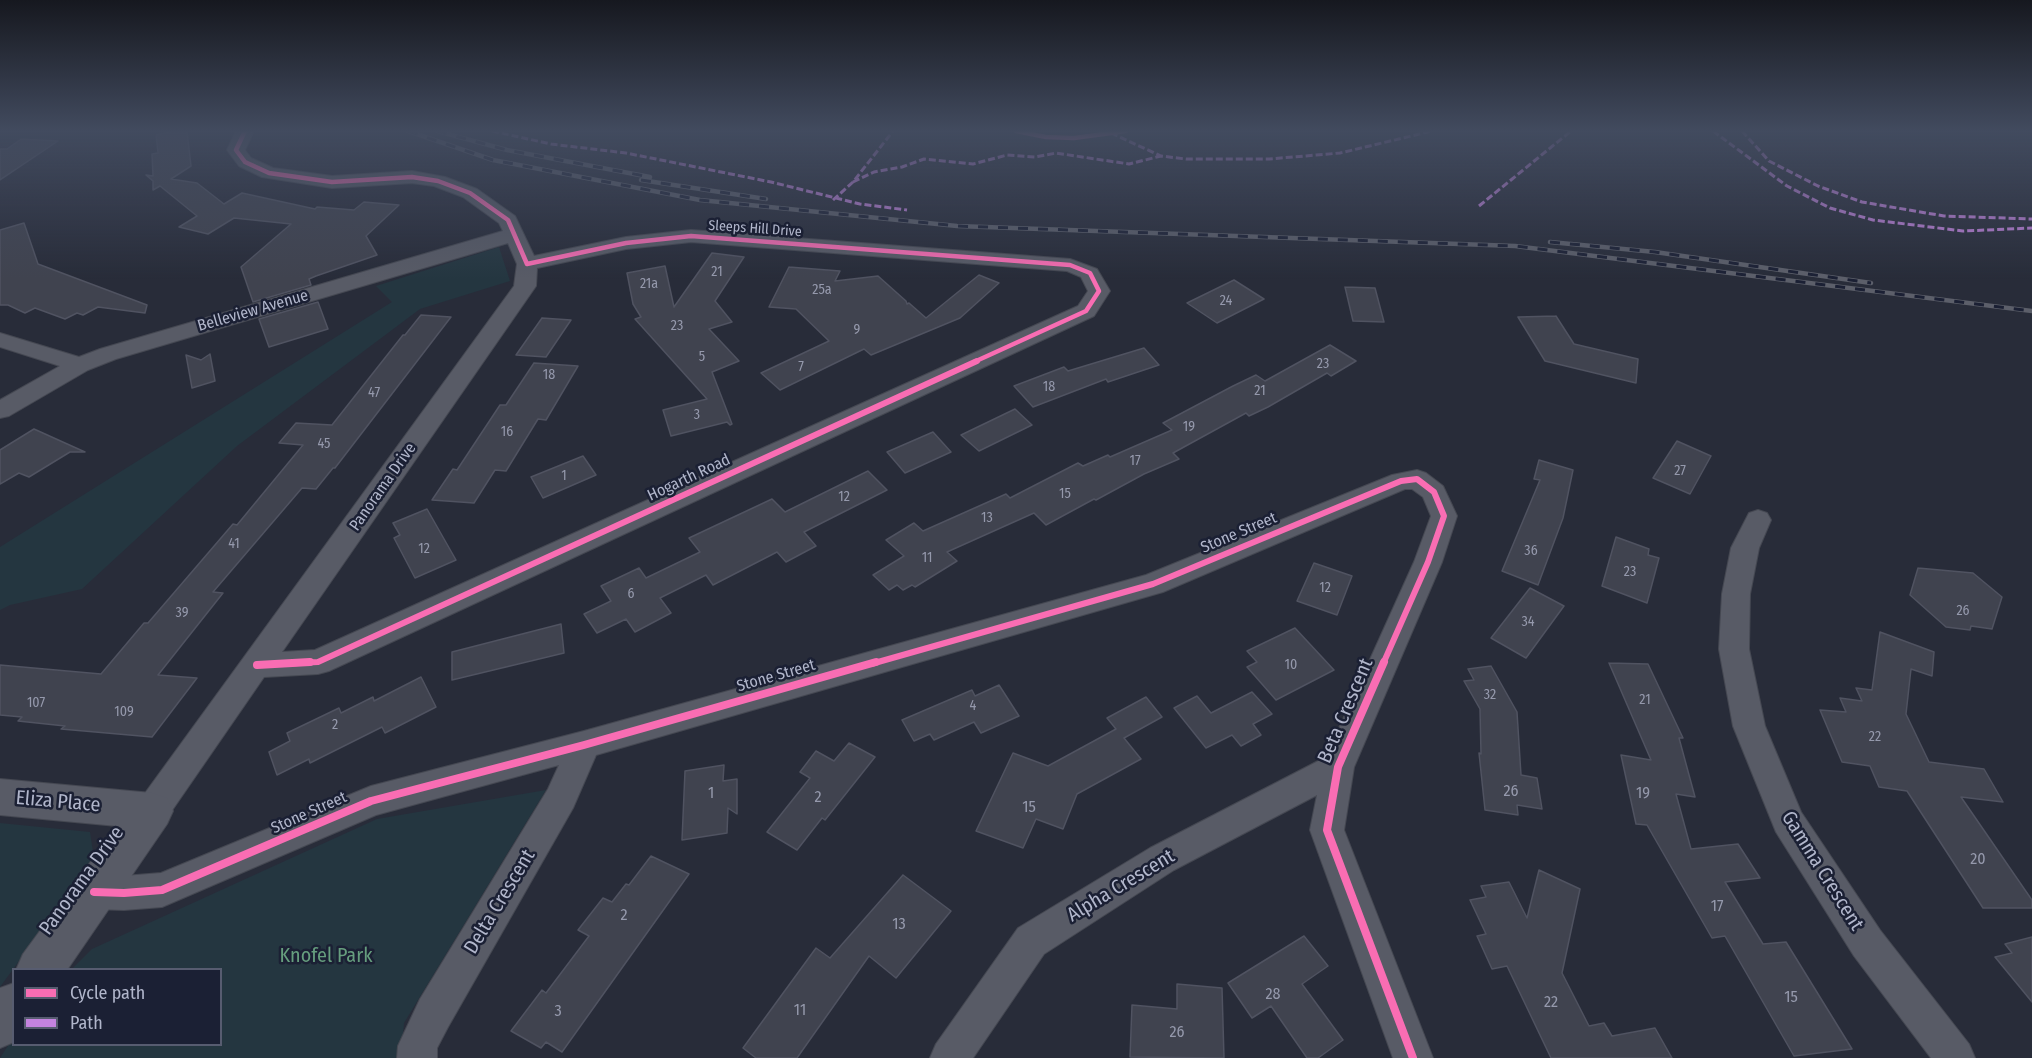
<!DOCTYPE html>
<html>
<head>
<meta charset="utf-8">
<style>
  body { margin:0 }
  #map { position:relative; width:2032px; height:1058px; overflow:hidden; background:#282c39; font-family:"Fira Sans Condensed",sans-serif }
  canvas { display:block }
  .legend { position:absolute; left:12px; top:968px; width:210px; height:78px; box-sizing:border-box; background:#1b2034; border:2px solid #575c70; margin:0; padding:8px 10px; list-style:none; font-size:18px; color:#b1b6cb }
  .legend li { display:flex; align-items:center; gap:12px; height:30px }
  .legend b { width:30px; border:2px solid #575c70 }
</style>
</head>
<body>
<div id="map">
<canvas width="2032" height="1058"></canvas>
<ul class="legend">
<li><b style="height:8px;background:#f96db3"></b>Cycle path</li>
<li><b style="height:8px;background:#c483df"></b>Path</li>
</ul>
</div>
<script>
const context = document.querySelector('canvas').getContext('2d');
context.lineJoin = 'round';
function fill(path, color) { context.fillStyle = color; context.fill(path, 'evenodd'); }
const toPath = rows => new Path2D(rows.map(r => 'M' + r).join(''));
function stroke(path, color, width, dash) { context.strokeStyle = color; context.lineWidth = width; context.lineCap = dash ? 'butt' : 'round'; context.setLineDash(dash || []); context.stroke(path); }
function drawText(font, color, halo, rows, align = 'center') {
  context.font = font + ' "Fira Sans Condensed",sans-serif'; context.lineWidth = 5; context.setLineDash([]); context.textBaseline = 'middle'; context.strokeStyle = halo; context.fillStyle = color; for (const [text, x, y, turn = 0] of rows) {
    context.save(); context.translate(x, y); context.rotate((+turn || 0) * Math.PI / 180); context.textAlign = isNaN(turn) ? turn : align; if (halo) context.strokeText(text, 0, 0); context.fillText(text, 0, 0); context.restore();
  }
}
fill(toPath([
  [499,247,510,281,420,309,237,446,82,589,10,605,0,610,0,547,392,302,376,286],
  [546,790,404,1023,401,1058,0,1058,13,1038,14,1044,220,1044,220,970,72,969,92,949,377,819],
  [0,823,90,832,94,859,0,987]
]), '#243640');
const building = toPath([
  [172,131,187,131,191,166,171,179,197,183,224,204,242,193,315,209,317,207,354,210,364,202,399,205,366,236,377,255,316,276,309,279,311,285,253,302,241,267,291,224,234,218,208,234,179,227,197,216,160,186,153,190,153,181,146,175,153,176,152,154,158,153,156,135,172,131],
  [21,139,58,141,0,180,0,149,7,149,21,139],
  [24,223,38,264,147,305,145,313,98,307,83,315,77,313,65,319,35,308,25,313,8,305,0,305,0,230,24,223],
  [712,253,744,257,715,301,732,322,709,329,739,361,712,372,732,424,730,425,727,422,671,436,663,410,707,399,635,319,641,317,633,304,627,273,665,266,674,307,712,253],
  [789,267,840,271,835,281,878,276,906,301,907,304,909,303,926,318,979,275,999,283,960,318,871,355,864,349,780,390,761,373,829,341,796,309,769,307,789,267],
  [1234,280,1264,299,1217,323,1187,303,1234,280],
  [1345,287,1375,288,1384,322,1353,321,1345,287],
  [318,302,328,329,269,347,259,319,318,302],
  [421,315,451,317,335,468,333,468,316,489,302,488,213,592,223,593,158,675,197,678,152,737,61,729,65,726,18,721,22,717,0,715,0,665,101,674,144,623,148,623,233,524,237,525,303,445,279,443,296,423,332,425,403,335,405,335,421,315],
  [1556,316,1574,344,1638,359,1636,383,1545,361,1518,317,1556,316],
  [542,318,571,320,546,357,516,355,542,318],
  [1330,345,1356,361,1331,376,1327,373,1268,407,1249,416,1246,413,1173,453,1179,459,1144,474,1096,500,1094,499,1046,525,1034,513,947,552,957,561,915,587,912,585,903,590,897,585,889,590,873,575,904,556,886,540,914,523,923,531,1006,494,1010,498,1078,463,1083,466,1108,455,1110,457,1172,430,1163,423,1233,386,1256,375,1265,381,1330,345],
  [1144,348,1159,365,1108,382,1106,379,1033,407,1014,386,1064,367,1068,371,1144,348],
  [210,354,215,381,192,388,186,355,201,360,210,354],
  [534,363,578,366,546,420,538,419,506,471,495,470,474,503,432,500,453,469,457,470,500,405,506,405,534,363],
  [1015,409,1032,425,979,451,961,435,1015,409],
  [34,429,85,452,70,452,29,477,19,473,0,484,0,450,34,429],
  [933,432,951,452,905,473,887,452,933,432],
  [1677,441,1711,456,1690,494,1653,478,1677,441],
  [583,456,596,475,543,498,531,477,583,456],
  [1539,460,1573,470,1563,518,1538,585,1502,571,1540,480,1534,479,1539,460],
  [868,471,887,490,804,532,816,546,786,562,777,552,713,585,706,575,660,598,671,613,635,632,626,619,597,633,584,614,611,601,601,586,639,568,646,578,700,552,689,538,772,499,785,512,868,471],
  [427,509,456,560,415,578,394,538,400,535,393,523,427,509],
  [1616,537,1649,549,1648,555,1659,558,1647,603,1602,586,1616,537],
  [1314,563,1352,576,1337,615,1297,601,1314,563],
  [1918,568,1973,573,2002,597,1992,629,1971,626,1970,630,1946,627,1910,595,1918,568],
  [1530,588,1564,606,1526,658,1491,638,1530,588],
  [561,624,564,653,452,680,452,652,561,624],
  [1295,628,1334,670,1276,700,1247,667,1257,662,1247,651,1295,628],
  [1880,632,1934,652,1932,676,1911,669,1906,714,1929,762,1984,769,2003,802,1961,797,2032,900,2032,908,1983,908,1907,791,1879,787,1870,766,1842,762,1820,710,1846,712,1840,698,1862,701,1856,688,1872,690,1880,632],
  [1609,663,1648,664,1683,738,1679,738,1695,797,1676,794,1691,849,1738,844,1760,878,1725,882,1763,944,1786,942,1852,1049,1794,1056,1725,936,1712,938,1647,825,1636,824,1621,755,1651,760,1609,663],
  [1491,666,1517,712,1521,775,1537,778,1542,809,1517,805,1518,815,1485,810,1479,753,1481,754,1480,709,1464,681,1474,680,1468,669,1491,666],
  [421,677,436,707,385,733,382,727,310,763,309,759,277,775,269,752,290,741,287,733,339,708,341,713,373,697,374,701,421,677],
  [999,685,1019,716,981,733,974,722,934,740,930,734,914,741,902,720,972,690,975,696,999,685],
  [1252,692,1272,714,1253,724,1261,735,1241,746,1232,735,1206,748,1174,708,1197,696,1211,713,1252,692],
  [1146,697,1162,717,1124,738,1141,759,1077,794,1063,829,1036,819,1023,848,976,831,1013,753,1048,766,1116,729,1107,718,1146,697],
  [849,743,875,757,825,820,822,818,797,850,767,832,810,778,800,772,816,751,834,761,849,743],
  [724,765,723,781,737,779,737,814,728,808,727,833,682,840,685,771,724,765],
  [651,856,689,874,562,1052,546,1042,541,1048,511,1031,542,990,546,993,589,936,578,930,603,898,612,902,626,884,629,885,651,856],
  [1539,870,1580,889,1562,973,1589,1026,1604,1023,1612,1036,1655,1028,1672,1058,1551,1058,1507,966,1492,969,1477,936,1486,934,1470,900,1486,897,1481,886,1509,882,1527,918,1539,870],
  [903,875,951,911,896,978,869,956,797,1058,756,1058,743,1048,816,948,830,958,903,875],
  [1304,936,1328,966,1302,984,1343,1040,1318,1058,1307,1058,1271,1006,1252,1018,1228,983,1304,936],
  [2032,937,2032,1002,1995,957,2012,953,2005,944,2032,937],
  [1177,984,1222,988,1224,1058,1130,1057,1132,1005,1177,1009,1177,984]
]);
fill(building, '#40434f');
stroke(building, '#505361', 1.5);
const minor = toPath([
  [236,131,254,131,245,150,251,158,273,168,332,176,412,171,445,177,477,189,515,216,534,256,626,237,691,230,1070,259,1097,269,1110,291,1094,316,329,671,318,674,264,677,164,822,152,826,140,822,135,811,140,800,514,286,517,264,508,243,116,359,88,370,9,416,0,418,0,400,60,366,0,347,0,333,79,357,100,349,503,231,499,223,463,197,434,186,412,183,332,188,262,177,239,166,227,150,236,131],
  [691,242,1067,271,1081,277,1088,291,1078,306,315,650,282,652,536,286,537,268,626,249,691,242],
  [1417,470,1426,473,1443,486,1457,516,1442,562,1354,767,1344,830,1433,1058,1393,1058,1310,830,1317,795,1174,870,1044,954,973,1058,930,1058,936,1044,1018,928,1150,848,1326,757,1414,562,1431,516,1423,497,1412,489,1405,489,1163,592,596,755,573,808,448,1027,437,1048,437,1058,397,1058,398,1046,420,999,548,789,559,765,376,815,162,907,124,910,94,909,81,904,76,892,81,880,94,875,124,876,161,873,371,786,584,731,1146,575,1392,475,1417,470],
  [1758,510,1767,513,1771,520,1759,548,1750,594,1749,649,1765,726,1801,812,1880,930,1969,1044,1975,1058,1931,1058,1854,956,1776,832,1733,726,1719,649,1722,594,1731,548,1749,513,1758,510]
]);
const tertiary = toPath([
  [0,779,152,793,167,798,173,811,167,824,67,970,16,970,23,954,117,826,0,815,0,779],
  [14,983,14,1042,0,1048,0,988,14,983]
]);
stroke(minor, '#454852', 2);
stroke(tertiary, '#454852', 2);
fill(minor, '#585b66');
fill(tertiary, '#585b66');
const rail = toPath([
  [408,131,493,160,700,200,957,226,1515,246,2032,311],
  [437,131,507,150,650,177],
  [641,180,766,199],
  [1550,242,1655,252,1871,283]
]);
stroke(rail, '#5c5f6a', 4.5);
stroke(rail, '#1b2034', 3, [10]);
stroke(toPath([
  [492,131,551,144,626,153,771,182,860,204,907,210],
  [1713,131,1787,186,1830,208,1873,220,1963,231,2032,228],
  [1742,131,1769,161,1818,186,1862,202,1944,216,2032,219],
  [1111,133,1161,156,1186,159,1269,159,1340,153,1432,131],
  [853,182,874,172,902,167,924,159,973,164,1007,155,1035,157,1056,153,1129,164,1161,156],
  [833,200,853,182,893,131],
  [1479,206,1571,131]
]), '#c483df', 3, [7, 3]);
stroke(toPath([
  [245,131,236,150,245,162,269,173,332,182,412,177,438,181,470,193,508,220,527,264,626,243,691,236,1070,265,1090,273,1099,291,1086,311,974,362],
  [1016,131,1046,137,1074,138,1126,131]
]), '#f96db3', 4.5);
stroke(toPath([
  [280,664,318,662,977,361],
  [871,664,1153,584,1401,481,1417,479,1434,492,1444,516,1428,562,1383,664]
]), '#f96db3', 6);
stroke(toPath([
  [1384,662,1338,767,1327,830,1413,1058],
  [257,665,310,662],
  [94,892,124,893,162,890,371,801,584,745,876,662]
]), '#f96db3', 8);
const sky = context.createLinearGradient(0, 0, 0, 279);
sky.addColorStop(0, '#16181f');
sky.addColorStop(0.47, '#424b5f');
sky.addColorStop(1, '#424b5f00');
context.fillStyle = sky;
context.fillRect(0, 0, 2032, 279);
drawText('14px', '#b1b6cb', '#1b2034', [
  ["Sleeps Hill Drive",755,229,4]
]);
drawText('14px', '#9599ac', null, [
  ["21",717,272],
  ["21a",649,284],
  ["25a",822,290],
  ["24",1226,301],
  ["23",677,326],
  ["9",857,330],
  ["5",702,357],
  ["23",1323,364],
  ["7",801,367],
  ["18",549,375],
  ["18",1049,387],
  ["21",1260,391],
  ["47",374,393],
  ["3",697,415],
  ["19",1189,427],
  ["16",507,432],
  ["45",324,444],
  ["17",1135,461],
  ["27",1680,471],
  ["1",564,476],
  ["15",1065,494],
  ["12",844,497],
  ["13",987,518],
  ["41",234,544],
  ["12",424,549],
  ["36",1531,551],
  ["11",927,558],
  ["23",1630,572],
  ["12",1325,588],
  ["6",631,594],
  ["26",1963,611],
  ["39",182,613],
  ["34",1528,622],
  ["10",1291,665],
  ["32",1490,695],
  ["21",1645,700],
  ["107",36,703],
  ["4",973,706],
  ["109",124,712],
  ["2",335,725],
  ["22",1875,737]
]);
drawText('16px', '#b1b6cb', '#1b2034', [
  ["Belleview Avenue",253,311,-16],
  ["Hogarth Road",689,478,-25],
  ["Panorama Drive",383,487,-55],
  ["Stone Street",1239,533,-23],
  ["Stone Street",776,676,-16],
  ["Stone Street",309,813,-24]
]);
drawText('16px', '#9599ac', null, [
  ["26",1511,792],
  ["1",711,794],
  ["19",1643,794],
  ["2",818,798],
  ["15",1029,808],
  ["20",1978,860],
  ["17",1717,907],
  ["2",624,916],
  ["13",899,925],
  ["28",1273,995],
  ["15",1791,998],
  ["22",1551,1003],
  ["11",800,1011],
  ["3",558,1012],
  ["26",1177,1033]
]);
drawText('20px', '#b1b6cb', '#1b2034', [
  ["Beta Crescent",1346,711,-67],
  ["Eliza Place",58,802,5],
  ["Gamma Crescent",1822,871,58],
  ["Panorama Drive",82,881,-54],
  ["Alpha Crescent",1121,886,-31],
  ["Delta Crescent",500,902,-59]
]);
drawText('20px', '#669e7e', '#1b2034', [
  ["Knofel Park",326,956]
]);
</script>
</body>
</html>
